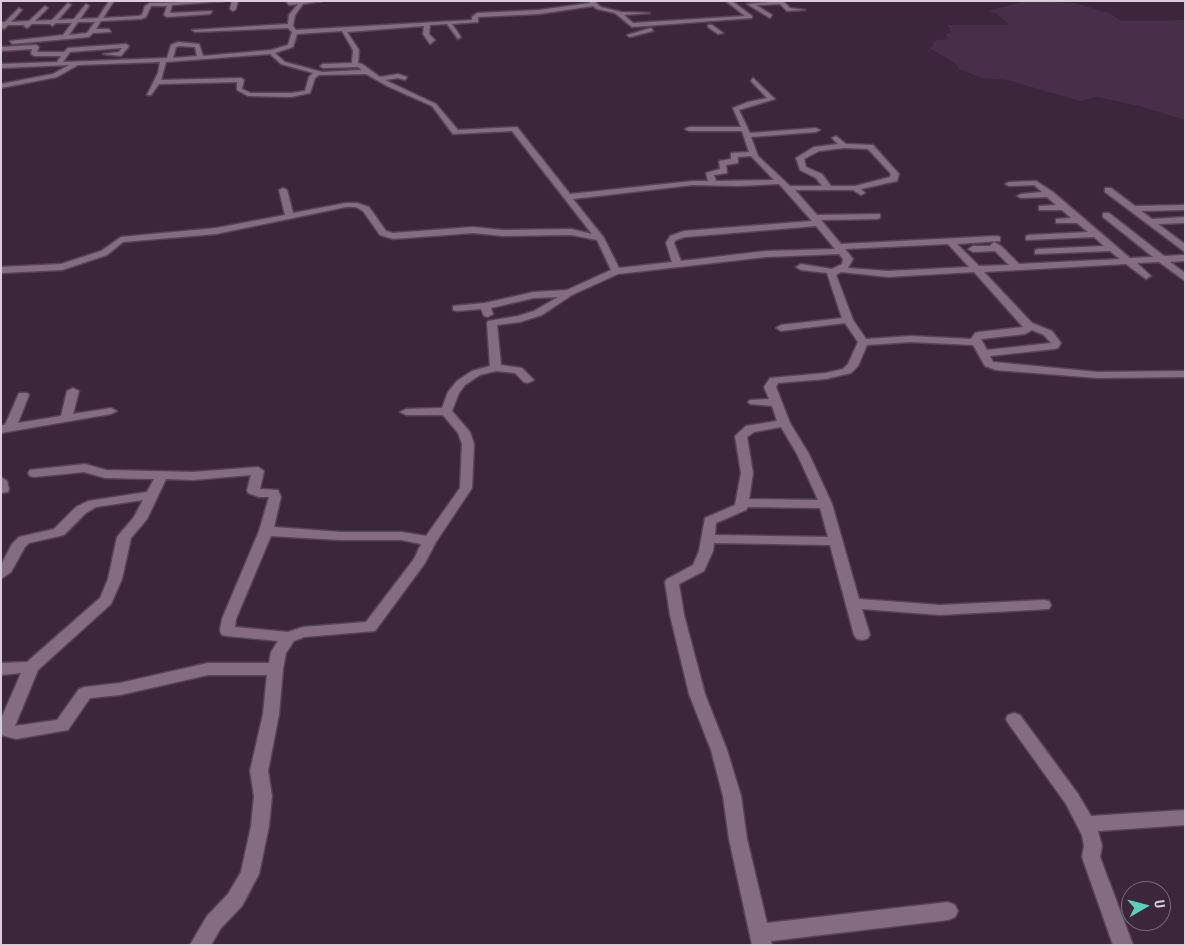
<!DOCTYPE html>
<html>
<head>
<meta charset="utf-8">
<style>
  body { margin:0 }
  #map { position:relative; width:1186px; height:946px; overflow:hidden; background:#3b263b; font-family:"Roboto Condensed",sans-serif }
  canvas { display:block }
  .frame { position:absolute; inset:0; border:2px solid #dacdda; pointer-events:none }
  .north { position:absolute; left:1121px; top:881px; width:50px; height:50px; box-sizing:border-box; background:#3b263b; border:1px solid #7b697b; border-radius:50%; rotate:82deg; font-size:14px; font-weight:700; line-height:20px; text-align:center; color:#dacdda }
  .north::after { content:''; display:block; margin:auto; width:18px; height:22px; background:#5bcebc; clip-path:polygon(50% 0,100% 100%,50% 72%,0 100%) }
</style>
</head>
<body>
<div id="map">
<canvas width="1186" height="946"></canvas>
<div class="frame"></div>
<div class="north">U</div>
</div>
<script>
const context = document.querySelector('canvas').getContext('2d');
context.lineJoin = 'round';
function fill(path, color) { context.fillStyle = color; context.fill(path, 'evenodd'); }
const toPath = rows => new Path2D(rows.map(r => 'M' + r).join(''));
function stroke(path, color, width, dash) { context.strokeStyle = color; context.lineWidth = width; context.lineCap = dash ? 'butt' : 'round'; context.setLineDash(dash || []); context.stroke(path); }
fill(toPath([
  [1025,1,1075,3,1109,13,1122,21,1185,20,1185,120,1139,106,1098,97,1080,101,1007,80,982,78,959,69,955,63,929,48,933,46,932,41,948,39,946,34,951,32,948,25,1009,25,997,14,988,11]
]), '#482e48');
const minor = toPath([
  [109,1,114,1,103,18,138,16,142,15,145,6,150,3,224,1,172,5,170,13,212,11,210,14,167,17,164,15,167,6,151,6,146,17,141,19,101,21,96,29,109,29,111,32,93,33,89,37,12,44,10,41,63,35,72,23,56,23,52,26,50,24,32,24,27,28,24,26,25,25,8,25,4,29,1,27,1,22,5,22,19,8,22,10,11,22,29,21,45,6,48,8,35,21,52,20,68,3,71,5,58,20,74,19,86,4,89,6,80,19,98,18,109,1],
  [78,22,95,22,87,33,69,35,78,22],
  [232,1,238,1,236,9,233,11,230,9,232,1],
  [286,1,322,1,303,4,295,15,293,26,296,30,472,20,472,17,477,13,539,10,590,3,588,1,594,1,601,7,621,12,650,13,624,15,633,23,745,16,726,1,732,1,752,16,752,18,632,27,615,13,597,9,593,6,539,14,478,17,478,22,452,24,461,37,458,39,447,24,430,25,429,34,435,40,430,44,423,34,424,26,347,32,359,50,358,63,362,64,380,77,398,74,407,77,405,80,398,78,385,80,436,104,458,130,517,127,570,194,693,181,708,181,706,173,720,169,719,161,731,159,731,153,749,152,742,131,689,131,685,129,689,127,741,127,733,108,748,102,767,98,751,81,753,78,775,99,739,110,750,133,816,128,820,130,816,132,751,137,758,156,790,186,822,186,816,178,800,170,796,158,814,147,838,144,832,138,836,136,846,144,873,145,899,174,897,181,861,189,865,193,861,195,853,190,795,190,817,215,880,214,880,218,877,219,821,220,841,244,997,236,1000,237,1000,241,957,244,979,266,1009,265,995,251,973,252,968,249,973,246,990,246,994,242,1001,246,1019,264,1120,259,1110,251,1035,254,1035,250,1038,249,1104,246,1094,237,1026,240,1026,236,1029,235,1088,232,1077,223,1056,223,1056,219,1071,218,1062,210,1039,210,1039,206,1056,205,1047,197,1021,198,1017,196,1021,194,1042,192,1034,185,1009,186,1005,184,1009,182,1036,181,1053,192,1130,258,1153,257,1103,217,1103,213,1109,213,1164,256,1185,255,1185,261,1170,262,1185,273,1185,281,1159,262,1137,263,1151,276,1146,279,1126,264,984,272,1032,323,1052,331,1061,343,1058,348,1054,349,990,356,993,362,1098,372,1185,371,1185,377,1098,378,996,370,985,366,973,345,911,342,867,345,858,366,851,373,826,379,778,383,776,387,790,423,809,454,832,504,859,599,940,605,1044,600,1049,601,1051,605,1049,609,940,615,862,609,870,635,867,639,862,640,857,639,854,635,830,545,714,543,713,551,704,571,679,584,684,615,705,694,727,750,741,796,747,839,767,923,948,902,955,905,958,911,955,917,948,920,771,941,772,945,752,945,729,839,723,796,711,750,689,694,670,615,665,582,667,579,693,565,699,551,705,518,735,505,741,473,735,436,746,426,777,421,772,406,750,404,748,402,750,400,769,399,764,387,770,378,826,373,843,369,848,364,858,342,845,323,781,331,776,328,781,325,842,318,827,273,801,270,796,267,801,264,832,269,842,264,843,259,839,254,766,257,618,274,572,295,542,315,520,322,497,325,501,365,522,368,534,380,528,383,524,382,515,373,496,371,480,375,465,385,459,393,452,411,470,432,474,444,472,488,436,542,425,563,375,631,304,637,294,641,286,653,283,669,279,714,268,771,272,796,269,826,259,874,242,906,221,928,211,945,190,945,207,916,228,894,241,872,251,826,254,796,250,771,263,714,267,675,208,675,120,695,90,698,68,730,16,739,1,735,1,719,21,673,1,675,1,663,27,662,100,598,108,579,117,537,134,517,143,500,96,507,86,513,64,535,29,543,25,547,11,572,1,579,1,565,12,544,19,537,54,529,76,507,88,501,147,492,154,479,105,478,84,472,34,477,30,476,28,473,30,470,85,464,106,470,193,472,258,467,264,471,260,489,278,490,281,497,274,527,341,532,401,532,426,536,460,488,462,444,458,433,443,415,406,415,400,412,406,409,442,408,448,392,457,381,472,371,490,366,487,323,488,321,518,316,534,311,558,297,534,298,491,308,493,314,488,317,484,316,481,309,457,311,453,310,453,306,485,303,534,292,567,290,611,270,597,240,571,235,503,236,473,233,393,239,380,235,363,211,356,207,346,207,216,234,123,242,107,255,62,270,1,273,1,267,61,264,101,251,121,237,216,228,285,215,279,190,283,188,287,190,293,213,346,203,357,203,369,207,386,231,393,233,473,227,503,230,571,229,592,234,512,131,453,134,432,106,387,86,366,74,319,75,315,78,310,93,291,97,248,96,237,90,237,82,159,84,151,95,147,95,158,73,160,62,78,65,57,77,1,88,1,84,53,74,69,65,1,68,1,64,57,62,61,56,34,56,31,54,32,49,1,51,1,47,36,45,39,47,37,52,64,52,68,48,126,44,129,46,121,56,103,54,119,52,122,48,70,52,63,62,167,58,171,45,178,42,199,44,203,56,271,50,288,45,292,32,288,28,195,32,192,30,288,24,289,15,298,4,289,5,286,1],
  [342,31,353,50,352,63,323,64,320,66,323,68,358,67,362,70,322,72,285,62,275,53,293,47,297,34,342,31],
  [179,46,195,47,197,56,173,58,176,47,179,46],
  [270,54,281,64,313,73,309,77,305,91,291,93,251,93,242,89,244,80,241,78,161,80,166,62,270,54],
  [844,148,868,149,891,174,890,177,855,186,831,186,822,174,806,167,804,159,819,151,844,148],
  [751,156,774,180,716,181,714,175,727,173,726,165,738,163,738,157,751,156],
  [779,184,812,221,684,231,670,236,666,243,672,262,619,268,604,238,573,199,693,185,739,186,779,184],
  [816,226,835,249,766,251,681,261,674,243,676,240,685,237,816,226],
  [948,244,969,267,888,271,848,268,853,259,845,249,948,244],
  [841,272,888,277,974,272,1023,327,979,332,975,333,971,339,911,336,866,339,853,320,836,275,841,272],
  [1032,330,1044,335,1051,343,987,350,981,339,1025,334,1032,330],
  [781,427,797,454,818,500,749,499,753,473,747,437,754,432,781,427],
  [251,475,247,490,248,493,259,497,269,497,259,531,222,619,220,631,222,635,227,636,278,641,271,652,269,663,208,663,120,683,85,687,79,689,57,720,15,726,38,670,111,604,122,579,131,538,147,519,166,479,193,480,251,475],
  [748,507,820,508,828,537,715,535,716,523,746,510,748,507],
  [271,536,341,540,401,540,421,544,414,559,366,622,303,627,288,632,235,627,236,619,271,536],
  [783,1,790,8,805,10,787,11,780,4,756,5,772,15,770,18,747,4,783,1],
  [708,25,712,25,723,33,718,34,708,27,708,25],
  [651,28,653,31,630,37,627,35,651,28],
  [1105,188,1111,188,1135,206,1185,205,1185,210,1141,211,1152,219,1185,217,1185,223,1158,224,1185,244,1185,252,1105,192,1105,188],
  [73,388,79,391,73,414,111,408,117,411,111,414,1,433,1,425,5,425,19,393,27,393,29,395,18,423,61,416,67,391,73,388],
  [1,477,7,481,9,489,8,492,1,493,1,477],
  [1014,713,1020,715,1078,794,1091,816,1185,810,1185,825,1098,831,1102,846,1100,857,1133,945,1113,945,1082,857,1084,846,1082,835,1066,804,1008,723,1006,719,1008,715,1014,713]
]);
stroke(minor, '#564456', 3);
fill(minor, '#846c83');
</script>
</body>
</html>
